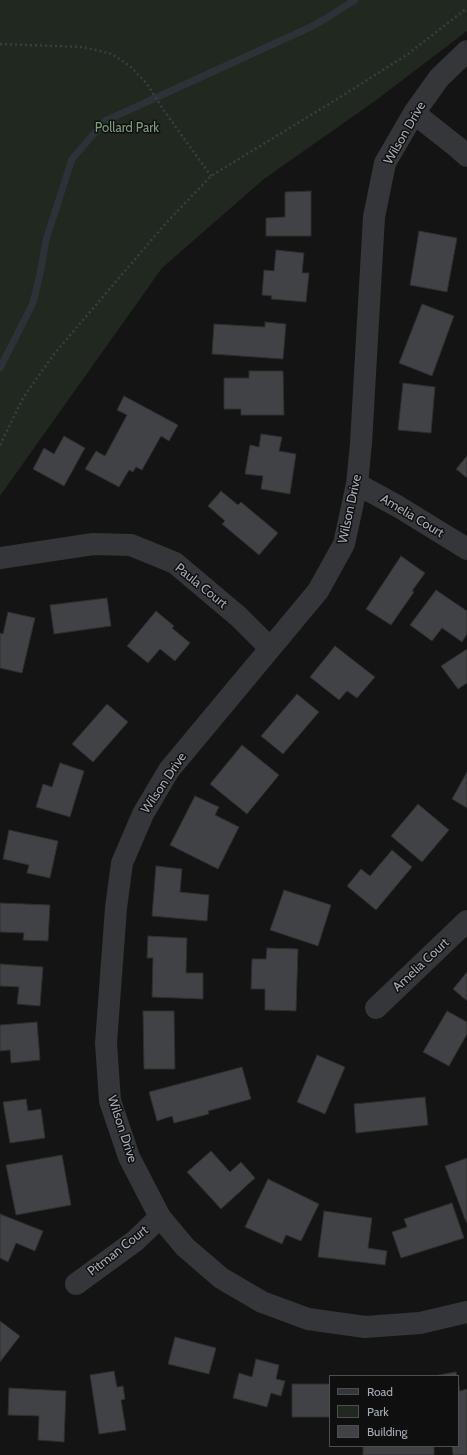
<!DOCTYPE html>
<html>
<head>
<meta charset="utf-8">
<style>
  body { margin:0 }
  #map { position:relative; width:467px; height:1455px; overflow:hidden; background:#141415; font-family:Cabin,sans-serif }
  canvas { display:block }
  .legend { position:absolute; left:329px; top:1375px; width:130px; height:72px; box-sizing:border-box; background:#0f0f10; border:1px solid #4b4e52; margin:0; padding:5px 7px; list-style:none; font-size:12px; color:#a6acb5 }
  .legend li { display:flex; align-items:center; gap:8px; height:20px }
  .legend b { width:20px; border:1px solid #4b4e52 }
</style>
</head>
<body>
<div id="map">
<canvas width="467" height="1455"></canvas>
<ul class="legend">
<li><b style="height:5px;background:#35363a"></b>Road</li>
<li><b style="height:11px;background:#202820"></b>Park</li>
<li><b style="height:11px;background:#404245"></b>Building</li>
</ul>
</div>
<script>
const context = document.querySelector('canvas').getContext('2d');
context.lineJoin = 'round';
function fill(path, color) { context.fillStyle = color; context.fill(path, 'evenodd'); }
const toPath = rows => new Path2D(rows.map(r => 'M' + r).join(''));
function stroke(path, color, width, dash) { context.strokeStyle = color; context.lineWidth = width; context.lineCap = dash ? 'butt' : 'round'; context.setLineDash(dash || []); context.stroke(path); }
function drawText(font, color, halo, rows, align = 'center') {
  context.font = font + ' Cabin,sans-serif'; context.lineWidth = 3; context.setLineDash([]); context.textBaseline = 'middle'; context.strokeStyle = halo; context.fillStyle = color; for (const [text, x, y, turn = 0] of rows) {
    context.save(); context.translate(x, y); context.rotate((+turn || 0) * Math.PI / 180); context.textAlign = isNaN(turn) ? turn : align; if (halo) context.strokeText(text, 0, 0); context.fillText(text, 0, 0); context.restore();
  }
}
fill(toPath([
  [0,0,467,0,467,31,375,101,264,179,162,268,0,496]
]), '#202820');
stroke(toPath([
  [0,368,33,303,40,274,46,240,72,159,105,121,315,25,355,0]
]), '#2b3339', 7);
const building = toPath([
  [311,191,311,236,266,236,266,218,285,217,285,192,311,191],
  [419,231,457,238,447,292,410,285,419,231],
  [276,250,304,253,302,273,309,273,306,302,271,299,272,296,262,295,264,270,274,271,276,250],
  [422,304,454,316,432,376,399,363,422,304],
  [265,322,286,324,283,359,212,354,214,324,265,327,265,322],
  [249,371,283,371,284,415,241,415,241,409,224,409,224,378,249,378,249,371],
  [403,383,435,387,431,433,398,430,403,383],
  [124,396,178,425,169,441,161,436,142,470,136,467,133,472,129,470,119,487,85,469,96,451,105,456,127,415,117,410,124,396],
  [261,434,282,437,279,451,296,454,290,494,261,489,263,476,245,474,250,445,259,447,261,434],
  [64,436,85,448,64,486,33,469,44,448,54,454,64,436],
  [467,456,467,478,456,469,467,456],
  [221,491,238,505,241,502,278,533,259,555,222,524,225,521,208,506,221,491],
  [401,556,425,573,412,591,414,592,391,625,366,609,401,556],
  [436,590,467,611,467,634,462,642,442,628,432,641,410,625,436,590],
  [107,598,111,626,54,634,50,605,107,598],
  [156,611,174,626,172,628,190,643,175,661,160,649,148,663,127,646,156,611],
  [8,612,35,618,22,673,0,668,0,633,3,634,8,612],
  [335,646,375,677,357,698,347,691,339,700,310,677,335,646],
  [467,649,467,683,458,689,441,666,467,649],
  [297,694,319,712,283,754,261,736,297,694],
  [107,704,128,722,93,762,72,744,107,704],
  [242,745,279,775,247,814,210,784,242,745],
  [60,763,84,771,70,817,36,807,43,784,52,787,60,763],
  [467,772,467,808,452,799,467,772],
  [195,796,219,807,215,815,239,827,218,869,170,845,195,796],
  [418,804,449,830,422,862,391,836,418,804],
  [9,830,58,841,50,878,27,873,29,865,3,859,9,830],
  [392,850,412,867,376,910,347,886,361,869,370,876,392,850],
  [156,866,182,869,180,892,209,895,207,921,152,916,156,866],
  [284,890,331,905,318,946,270,930,284,890],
  [0,903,50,905,48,941,23,940,24,933,0,932,0,903],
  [148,936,187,938,186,973,203,973,203,999,152,997,153,958,147,958,148,936],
  [267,948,298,949,296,1011,265,1010,265,989,251,989,252,959,266,959,267,948],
  [0,964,43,967,40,1006,17,1004,19,987,0,986,0,964],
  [467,972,467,1001,453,989,467,972],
  [143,1011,174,1011,175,1069,144,1069,143,1011],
  [447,1011,467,1022,467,1034,449,1066,423,1052,447,1011],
  [37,1022,40,1060,11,1063,10,1050,0,1051,0,1025,37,1022],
  [317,1055,345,1067,325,1114,297,1102,317,1055],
  [242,1067,251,1099,208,1111,209,1114,174,1123,172,1116,157,1121,149,1092,242,1067],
  [425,1097,428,1125,356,1133,354,1104,425,1097],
  [26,1099,28,1111,41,1109,45,1138,10,1143,3,1102,26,1099],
  [211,1151,230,1172,241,1162,255,1178,221,1209,187,1172,211,1151],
  [62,1155,71,1205,16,1215,6,1165,62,1155],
  [467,1158,467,1222,466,1222,445,1166,467,1158],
  [268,1179,319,1204,301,1241,286,1235,282,1244,245,1227,268,1179],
  [452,1203,464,1238,401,1258,392,1232,407,1227,404,1219,452,1203],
  [324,1211,372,1218,368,1248,387,1251,385,1265,318,1257,324,1211],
  [0,1214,43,1231,35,1251,16,1243,8,1262,0,1258,0,1214],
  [0,1321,20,1336,0,1362,0,1321],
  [175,1337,216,1348,209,1374,168,1364,175,1337],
  [256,1359,279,1365,276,1379,285,1381,281,1396,271,1393,267,1407,233,1398,239,1373,252,1377,256,1359],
  [114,1371,117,1387,123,1386,125,1399,121,1400,126,1430,99,1434,90,1375,114,1371],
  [456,1372,457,1376,433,1376,456,1372],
  [458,1382,460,1391,467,1389,467,1455,453,1455,452,1446,458,1446,458,1382],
  [292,1384,330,1384,330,1417,292,1417,292,1384],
  [9,1388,66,1391,64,1442,38,1440,39,1416,8,1415,9,1388],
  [363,1446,434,1446,434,1455,363,1455,363,1446]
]);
fill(building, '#404245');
stroke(building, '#2e2e31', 1);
stroke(toPath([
  [0,44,83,47,112,54,130,66,147,84,165,112,211,176],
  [0,445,23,398,54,354,166,223,211,176,342,96,408,54,467,8]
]), '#3b3d41', 2.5, [2, 3]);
stroke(toPath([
  [467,51,439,78,414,113,385,163,374,217,361,443,357,484,344,544,318,591,169,770,143,814,122,863,116,908,106,1043,110,1101,129,1157,160,1217,185,1247,221,1278,262,1302,308,1319,365,1327,420,1323,467,1312],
  [414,113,457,147,467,156],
  [357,484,399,507,467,549],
  [0,558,93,544,131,545,175,563,239,617,270,648],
  [376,1008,467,921],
  [76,1284,135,1241,160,1217]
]), '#35363a', 22);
drawText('13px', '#7e9f7e', '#0f0f10', [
  ["Pollard Park",127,128]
]);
drawText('13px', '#a6acb5', '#0f0f10', [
  ["Wilson Drive",405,133,-60],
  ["Wilson Drive",350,509,-78],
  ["Amelia Court",412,516,31],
  ["Paula Court",201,586,39],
  ["Wilson Drive",164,783,-56],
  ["Amelia Court",421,965,-43],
  ["Wilson Drive",122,1129,72],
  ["Pitman Court",118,1251,-38]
]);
</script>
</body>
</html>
